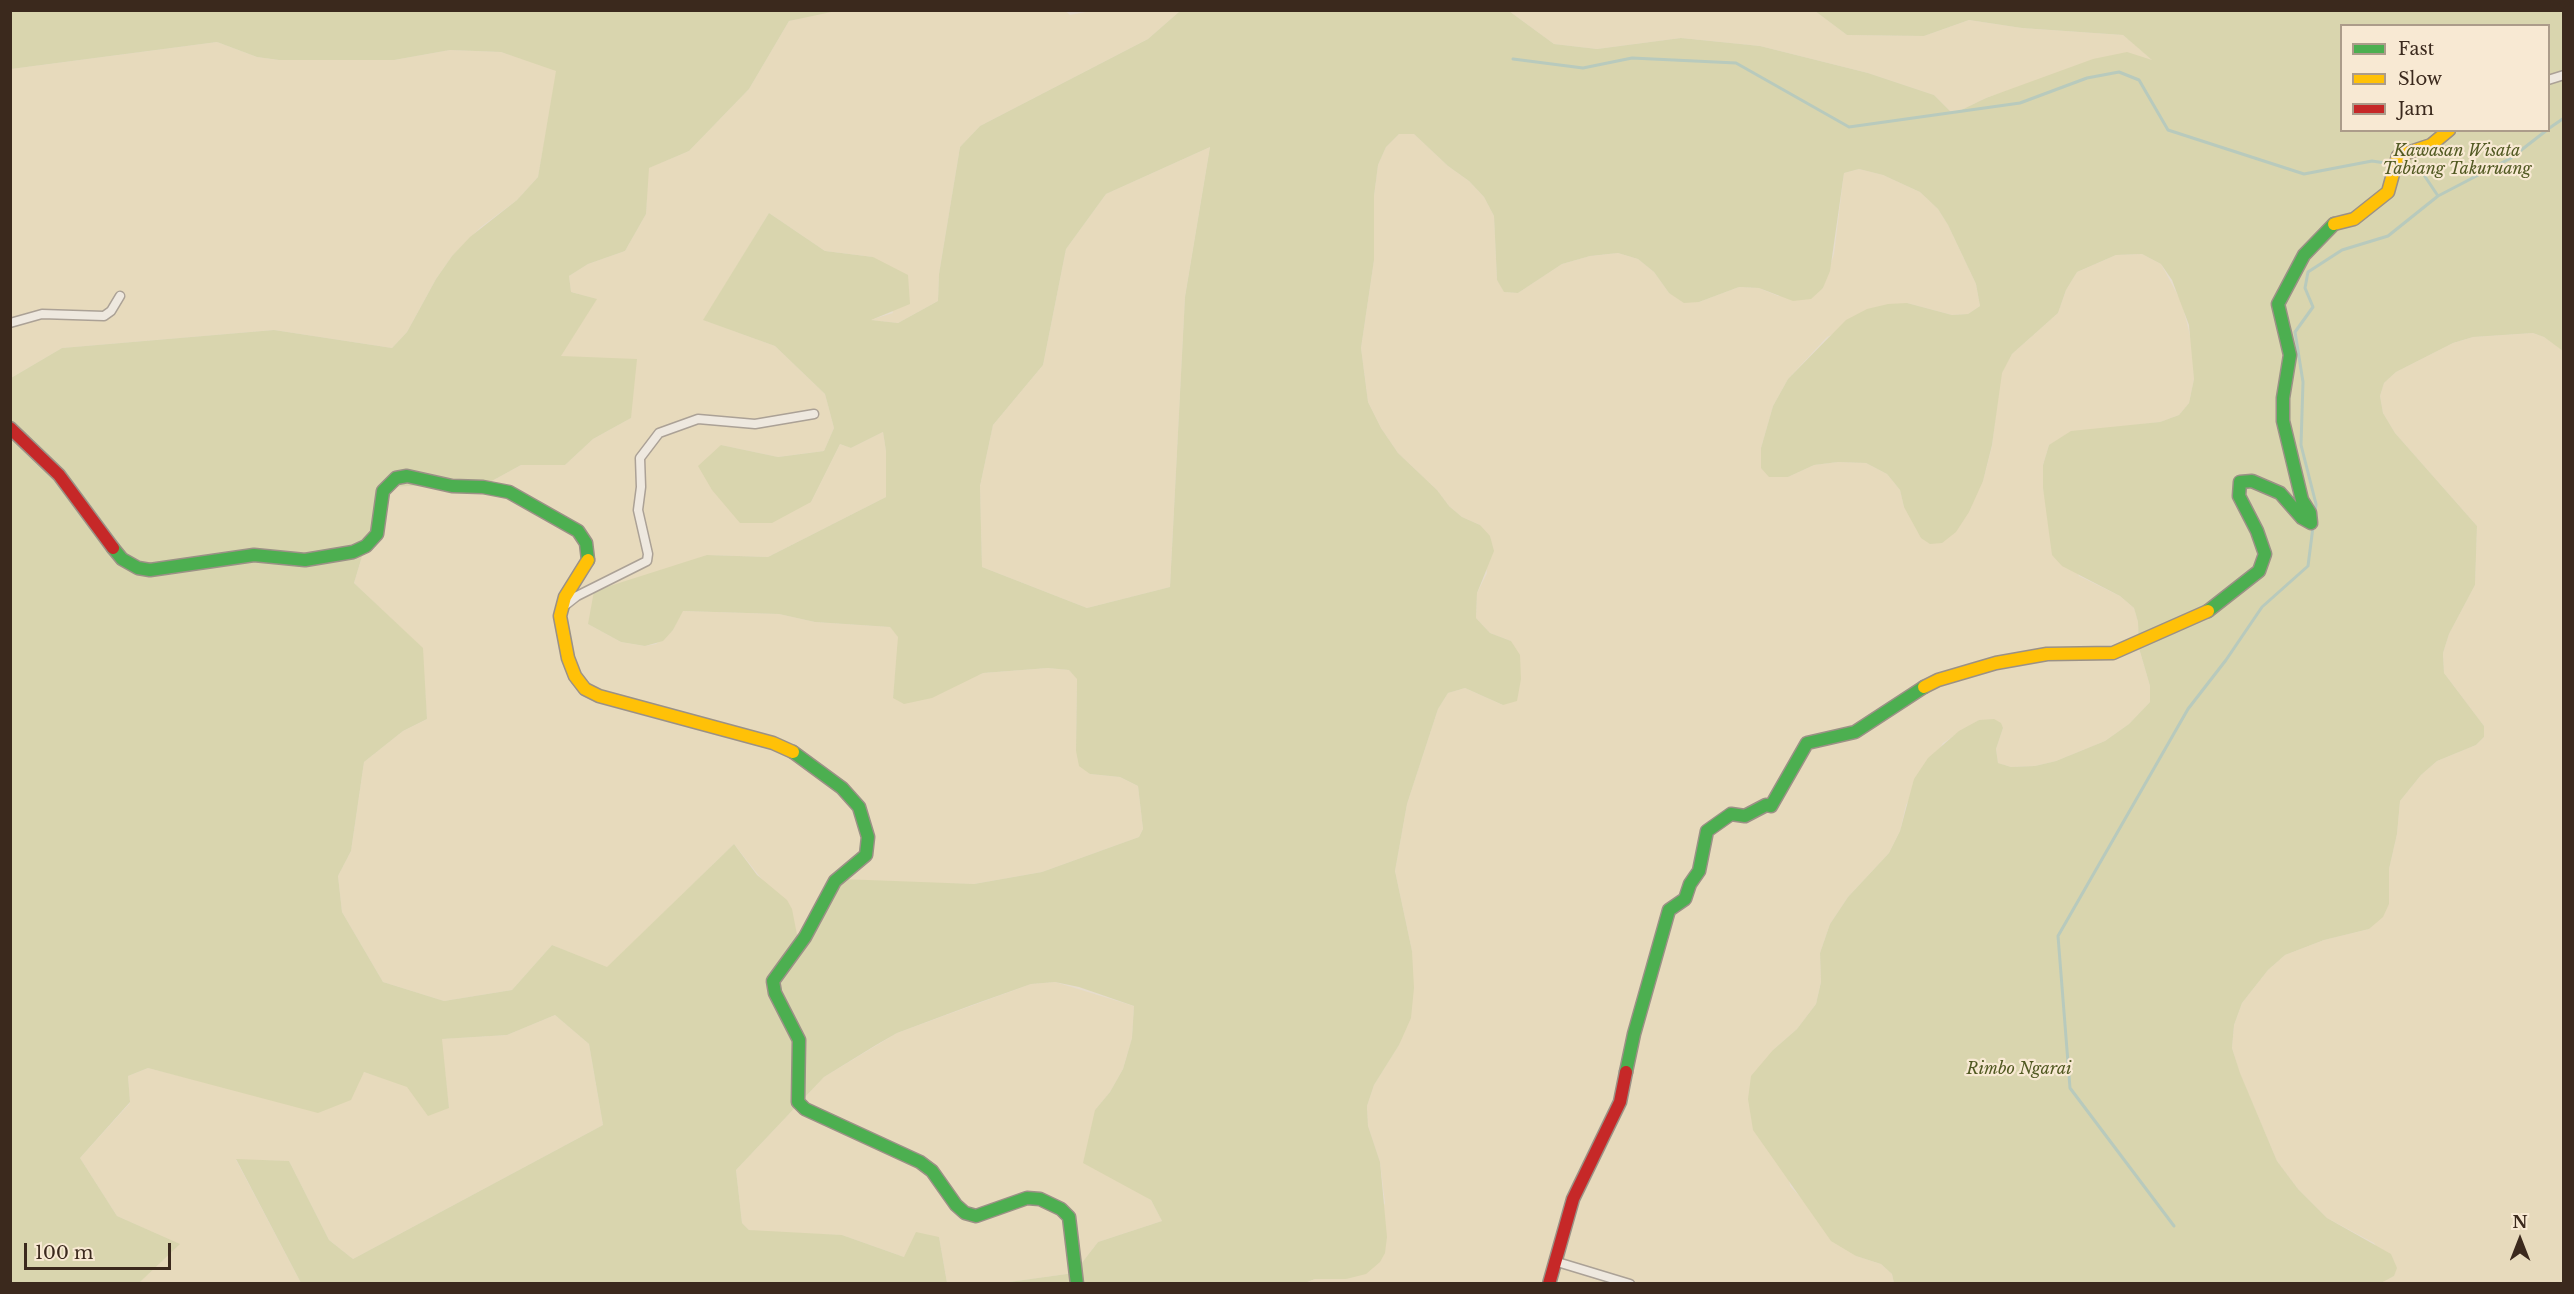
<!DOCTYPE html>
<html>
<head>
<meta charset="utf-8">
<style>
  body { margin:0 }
  #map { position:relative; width:2574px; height:1294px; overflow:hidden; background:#e6dccc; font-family:"Libre Baskerville",serif }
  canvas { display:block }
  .frame { position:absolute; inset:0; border:12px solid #3b291d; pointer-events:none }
  .legend { position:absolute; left:2340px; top:24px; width:210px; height:108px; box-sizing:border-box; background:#f8e9d3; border:2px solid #ac9c8a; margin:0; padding:8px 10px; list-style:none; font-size:18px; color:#3b291d }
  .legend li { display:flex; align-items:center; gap:12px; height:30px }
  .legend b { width:30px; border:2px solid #ac9c8a }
  .north { position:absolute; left:2490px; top:1210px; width:60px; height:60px; -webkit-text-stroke:4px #f8e9d3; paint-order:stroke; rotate:0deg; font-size:16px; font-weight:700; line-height:24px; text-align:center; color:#3b291d }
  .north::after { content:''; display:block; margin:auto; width:21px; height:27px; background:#3b291d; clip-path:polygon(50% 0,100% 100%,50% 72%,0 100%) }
  .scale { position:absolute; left:24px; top:1243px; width:147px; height:27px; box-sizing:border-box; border:3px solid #3b291d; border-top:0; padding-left:8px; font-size:18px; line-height:21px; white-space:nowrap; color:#3b291d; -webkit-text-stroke:4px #f8e9d3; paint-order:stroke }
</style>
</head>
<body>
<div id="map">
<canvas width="2574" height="1294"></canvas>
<div class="frame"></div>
<ul class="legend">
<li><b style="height:8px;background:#4caf50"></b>Fast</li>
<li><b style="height:8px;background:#ffc107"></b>Slow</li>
<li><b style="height:8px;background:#c62828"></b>Jam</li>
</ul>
<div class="north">N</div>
<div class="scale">100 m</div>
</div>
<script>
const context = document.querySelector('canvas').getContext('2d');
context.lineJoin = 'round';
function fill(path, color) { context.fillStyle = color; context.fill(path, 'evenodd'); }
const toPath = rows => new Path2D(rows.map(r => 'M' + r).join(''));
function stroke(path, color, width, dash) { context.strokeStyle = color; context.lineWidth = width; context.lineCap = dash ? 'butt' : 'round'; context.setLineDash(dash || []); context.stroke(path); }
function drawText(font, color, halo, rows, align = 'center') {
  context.font = font + ' "Libre Baskerville",serif'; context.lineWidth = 4.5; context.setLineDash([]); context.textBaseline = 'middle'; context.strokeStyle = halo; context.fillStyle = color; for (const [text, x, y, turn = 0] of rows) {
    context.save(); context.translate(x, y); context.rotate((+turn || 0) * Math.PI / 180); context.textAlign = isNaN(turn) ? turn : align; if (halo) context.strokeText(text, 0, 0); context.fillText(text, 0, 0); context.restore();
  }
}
fill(toPath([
  [836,10,1064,10,1070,15,1097,10,1180,11,1148,39,980,126,960,147,939,274,938,301,898,323,870,320,893,313,873,257,825,251,769,213,704,320,775,346,825,394,834,428,824,451,778,457,721,445,811,502,840,444,851,448,883,432,886,451,886,497,768,557,707,555,588,624,621,642,645,646,656,644,673,630,682,611,779,614,815,622,890,627,899,637,893,698,960,683,983,673,1048,668,1069,670,1077,678,1076,751,1090,774,1120,777,1138,786,1143,829,1139,837,1042,872,974,884,921,883,800,952,764,882,734,844,607,968,552,945,512,990,444,1001,383,982,342,912,338,876,351,851,364,762,403,731,427,719,422,648,354,583,363,553,393,487,490,482,521,465,565,465,593,439,631,418,560,356,596,299,571,292,569,276,588,264,625,251,646,214,648,168,689,151,749,89,789,21],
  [1509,11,1815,11,1847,35,1924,36,1969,20,2022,28,2123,35,2154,61,2028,84,1986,98,1953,114,1934,95,1868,73,1760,46,1681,38,1597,49,1554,44],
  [217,42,257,57,279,60,394,60,450,50,501,52,557,70,538,177,517,200,481,227,452,256,436,279,407,332,392,348,274,330,62,348,11,378,11,69],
  [1399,134,1414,134,1448,166,1469,181,1484,197,1494,216,1497,280,1505,292,1518,293,1562,264,1590,256,1618,253,1638,259,1654,272,1669,293,1699,302,1739,287,1759,288,1778,296,1823,288,1834,254,1844,173,1859,169,1883,175,1920,192,1938,209,1948,225,1976,284,1980,306,1968,314,1952,315,1907,303,1827,337,1788,379,1773,406,1761,448,1788,477,1814,465,1838,462,1866,463,1887,474,1900,490,1904,507,1983,481,1992,446,2001,373,2012,354,2058,313,2066,290,2077,272,2116,255,2142,254,2161,264,2182,303,2193,348,2194,379,2189,403,2179,415,2160,422,2135,425,2049,445,2043,465,2043,488,2048,511,2079,576,2120,596,2134,608,2138,622,2139,648,2150,686,2150,702,2129,724,2105,741,2056,761,2035,766,2011,767,1998,763,1996,749,2003,728,1979,720,1943,743,1906,805,1900,831,1889,853,1848,897,1830,924,1820,953,1821,982,1816,1004,1797,1029,1773,1050,1790,1186,1856,1256,1881,1264,1892,1274,1894,1283,1302,1284,1315,1279,1346,1279,1385,1203,1380,1162,1368,1126,1367,1106,1374,1085,1399,1045,1412,951,1395,871,1407,804,1438,709,1448,693,1465,688,1503,705,1511,641,1490,633,1476,618,1477,593,1487,573,1480,525,1462,517,1449,506,1437,490,1398,453,1381,428,1368,402,1361,348,1374,260,1374,196,1378,165,1386,147],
  [1210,147,1185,297,1170,587,1087,608,982,567,980,486,993,425,1043,365,1066,249,1106,194],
  [2533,333,2544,337,2564,351,2563,1283,2379,1283,2394,1276,2374,1243,2327,1218,2298,1189,2277,1161,2240,1074,2232,1048,2234,1025,2242,1003,2268,970,2285,955,2324,940,2369,929,2389,904,2389,869,2397,834,2400,801,2421,775,2437,761,2476,745,2484,737,2484,726,2444,673,2443,653,2449,634,2475,585,2477,526,2395,433,2383,413,2380,396,2384,383,2396,372,2453,343,2473,337],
  [1055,982,1134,1006,1132,1038,1123,1069,1110,1092,1095,1110,1122,1182,1151,1200,1162,1221,1098,1242,1074,1273,1002,1283,947,1283,939,1237,904,1257,842,1235,765,1233,749,1230,742,1223,736,1170,824,1077,897,1033,1031,984],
  [555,1015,589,1044,603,1125,353,1259,329,1240,289,1161,236,1160,301,1283,139,1283,179,1244,117,1216,80,1158,130,1103,128,1076,148,1068,220,1086,364,1072,407,1086,449,1108,441,1039,507,1035]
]), '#e7dabc');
fill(toPath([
  [10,11,836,11,789,21,749,89,689,151,649,168,646,214,625,251,588,264,569,276,571,292,597,299,561,356,637,359,631,418,593,439,565,465,521,465,490,482,393,487,363,553,354,583,423,648,427,719,403,731,364,762,351,851,338,876,342,912,383,982,444,1001,512,990,552,945,607,967,734,844,757,875,787,900,792,909,800,950,841,879,974,884,1042,872,1139,837,1143,829,1138,786,1120,777,1090,774,1079,766,1076,751,1077,679,1069,670,1048,668,983,673,932,698,904,704,893,698,898,637,890,627,815,622,779,614,683,611,673,630,663,641,645,646,621,642,588,624,594,591,707,555,768,557,886,497,886,451,883,432,851,448,840,444,811,502,772,523,740,523,712,490,698,466,721,445,778,457,824,451,834,428,825,394,775,346,703,320,769,213,825,251,873,257,908,275,910,304,871,320,898,323,938,301,939,274,960,147,980,126,1148,39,1180,11,1509,11,1554,44,1597,49,1681,38,1760,46,1868,73,1934,95,1953,114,1986,98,2093,59,2127,52,2152,60,2123,35,2022,28,1969,20,1924,36,1847,35,1815,11,2563,11,2563,351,2544,337,2533,333,2473,337,2453,343,2396,372,2384,383,2380,396,2383,413,2395,433,2477,526,2475,585,2449,634,2443,653,2444,673,2484,726,2484,737,2476,745,2437,761,2421,775,2400,801,2397,834,2389,869,2389,904,2383,917,2369,929,2324,940,2285,955,2268,970,2242,1003,2234,1025,2232,1048,2240,1073,2277,1161,2298,1189,2327,1218,2391,1254,2397,1268,2394,1276,2379,1284,1894,1283,1892,1274,1881,1264,1856,1256,1831,1241,1753,1130,1748,1099,1751,1076,1773,1050,1797,1029,1816,1004,1821,982,1820,953,1830,924,1848,897,1889,853,1900,831,1914,779,1928,758,1959,731,1979,720,1994,719,2001,723,2003,728,1996,749,1998,763,2011,767,2035,766,2056,761,2105,741,2129,724,2150,702,2150,686,2139,648,2138,622,2134,608,2120,596,2062,566,2052,555,2043,488,2043,465,2049,445,2071,431,2160,422,2179,415,2189,403,2194,379,2189,325,2172,280,2161,264,2142,254,2116,255,2077,272,2066,290,2058,313,2012,354,2002,373,1992,445,1983,481,1969,512,1956,532,1942,543,1930,544,1921,538,1904,507,1900,490,1887,474,1866,463,1838,462,1814,465,1788,477,1769,477,1761,468,1761,448,1773,406,1788,379,1846,320,1867,309,1888,304,1907,303,1952,315,1968,314,1980,306,1976,284,1948,225,1938,209,1920,192,1883,175,1859,169,1844,173,1830,271,1823,288,1811,299,1793,301,1759,288,1739,287,1699,302,1684,303,1669,293,1654,272,1638,259,1618,253,1590,256,1562,264,1518,293,1504,292,1497,280,1494,216,1484,197,1469,181,1448,166,1414,134,1399,134,1386,147,1378,165,1374,196,1374,260,1361,348,1368,402,1381,428,1398,453,1437,490,1449,506,1462,517,1480,525,1490,536,1494,551,1477,593,1476,618,1490,633,1511,641,1520,655,1521,679,1517,701,1503,705,1465,688,1448,693,1438,709,1407,804,1395,871,1412,951,1414,988,1411,1018,1399,1045,1374,1085,1367,1106,1368,1126,1380,1162,1387,1237,1385,1253,1380,1262,1366,1274,1346,1279,1315,1279,1302,1284,1002,1283,1074,1273,1098,1242,1162,1221,1151,1200,1083,1163,1095,1110,1110,1092,1123,1069,1132,1038,1134,1006,1079,987,1055,982,1031,984,972,1005,897,1033,876,1045,824,1077,736,1170,742,1223,749,1230,842,1235,904,1257,916,1232,939,1237,947,1283,301,1283,236,1159,289,1161,329,1240,353,1259,603,1125,589,1044,555,1015,507,1035,442,1039,449,1108,428,1116,407,1087,364,1072,351,1100,318,1113,148,1068,128,1076,130,1102,80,1158,117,1216,180,1244,139,1283,11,1283,11,378,62,348,274,330,392,348,407,332,436,279,452,256,470,237,517,200,538,177,556,71,501,52,450,50,394,60,279,60,257,57,217,42,11,69],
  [2342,26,2548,26,2548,130,2342,130],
  [1210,147,1185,297,1170,587,1087,608,982,567,980,486,993,425,1043,365,1066,249,1106,194]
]), '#d9d5ae');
stroke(toPath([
  [1513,59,1583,68,1632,58,1736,63,1849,127,2020,103,2087,78,2119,72,2139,80,2168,130,2304,174,2372,161,2392,164],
  [2548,129,2564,118],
  [2399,166,2420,169,2438,196,2511,158,2547,130],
  [2315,512,2316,504,2301,445,2303,382,2295,332,2313,307,2305,288,2308,272,2342,250,2388,236,2438,196],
  [2174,1226,2070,1088,2058,936,2188,709,2226,660,2262,607,2308,566,2313,527]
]), '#b8cabd', 3);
const street = toPath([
  [2548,80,2564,75],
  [10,323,42,314,104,316,111,311,120,296],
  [563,607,577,596,647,561,648,554,638,510,641,487,640,458,659,433,698,419,755,424,814,414],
  [1554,1261,1630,1284]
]);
const fast = toPath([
  [113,548,122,559,138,568,150,570,254,555,305,560,353,552,366,546,377,534,383,491,396,478,407,476,452,486,483,487,509,492,578,531,586,543,588,560],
  [2208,611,2259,571,2265,554,2257,531,2239,496,2240,482,2252,481,2280,493,2302,518,2311,523,2310,513,2302,500,2283,421,2283,398,2290,355,2278,304,2304,255,2334,224],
  [793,752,842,788,859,807,868,837,866,855,835,881,805,937,773,981,775,993,799,1040,798,1102,805,1109,920,1162,932,1171,956,1205,965,1213,976,1216,1027,1198,1040,1199,1061,1209,1069,1217,1077,1284],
  [1626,1072,1634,1034,1669,910,1685,899,1690,884,1699,871,1707,831,1731,814,1745,816,1766,805,1771,806,1807,743,1855,732,1924,687]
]);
const slow = toPath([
  [2334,224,2354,219,2388,192,2398,156,2431,145,2449,130],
  [588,560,565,597,560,616,568,658,575,676,585,689,599,696,773,743,793,752],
  [1924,687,1938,680,1996,663,2047,654,2113,653,2208,611]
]);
const jam = toPath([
  [10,428,59,475,113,548],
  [1549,1284,1573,1199,1620,1102,1626,1072]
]);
stroke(street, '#aba196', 11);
stroke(fast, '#9b9186', 15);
stroke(slow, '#9b9186', 15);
stroke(jam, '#9b9186', 15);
stroke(street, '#eee8df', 8);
stroke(fast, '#4caf50', 12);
stroke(slow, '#ffc107', 12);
stroke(jam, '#c62828', 12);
drawText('italic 16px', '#515922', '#f8e9d3', [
  ["Kawasan Wisata",2457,151],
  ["Tabiang Takuruang",2457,169],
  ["Rimbo Ngarai",2019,1069]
]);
</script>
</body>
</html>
